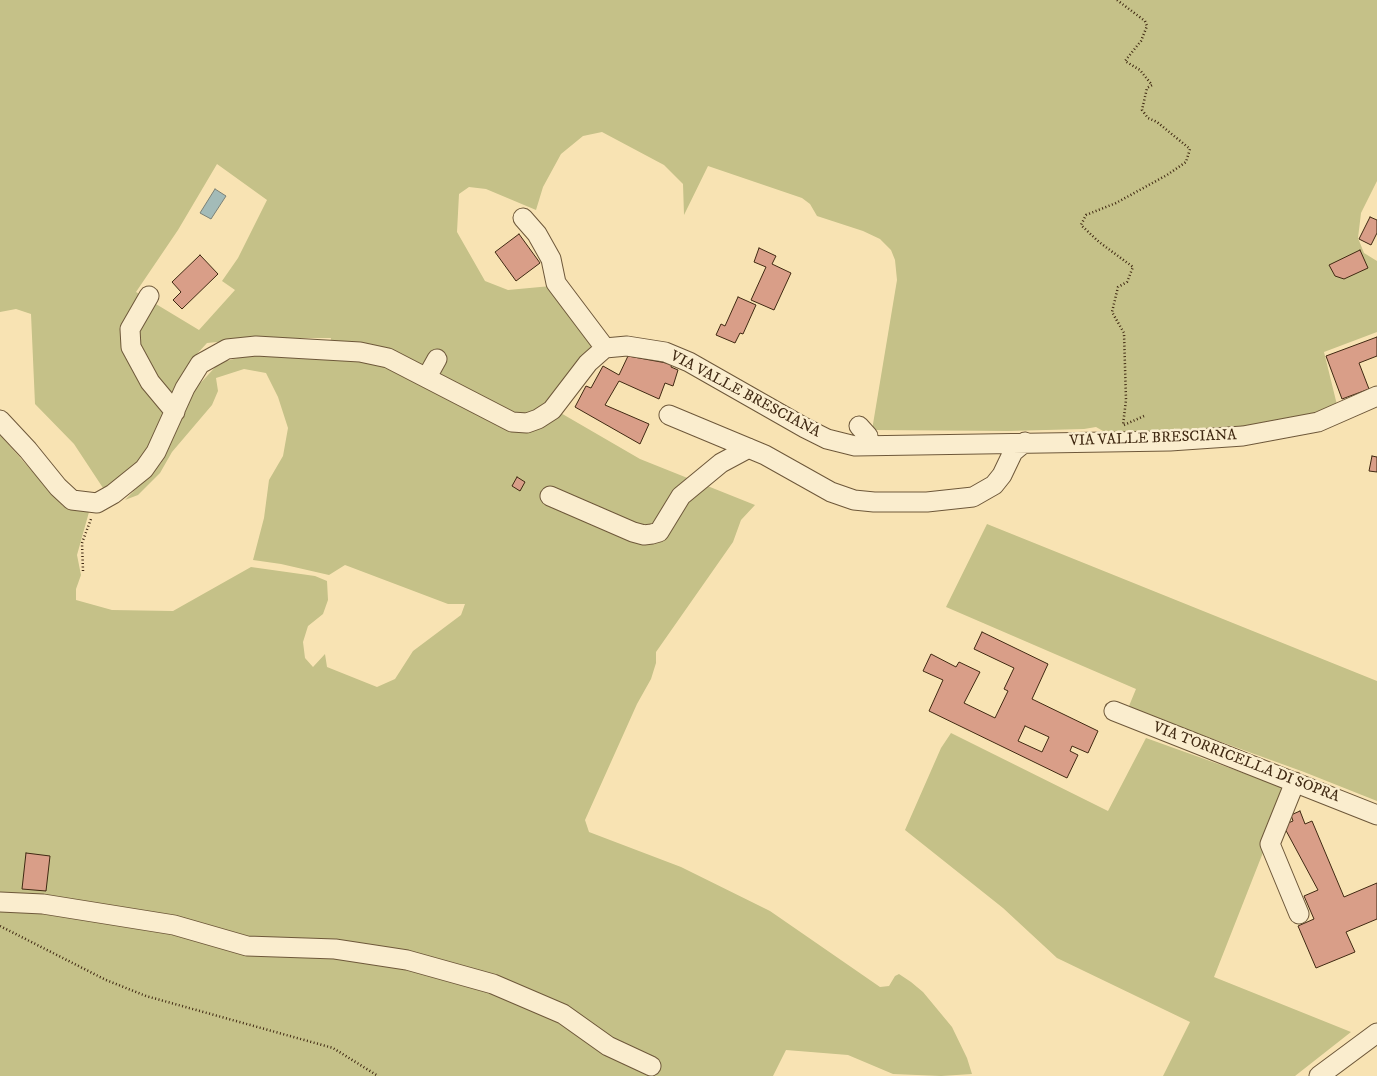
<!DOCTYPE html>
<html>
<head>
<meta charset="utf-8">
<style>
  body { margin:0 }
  canvas { display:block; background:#f8e3b3 }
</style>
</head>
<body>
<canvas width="1377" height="1076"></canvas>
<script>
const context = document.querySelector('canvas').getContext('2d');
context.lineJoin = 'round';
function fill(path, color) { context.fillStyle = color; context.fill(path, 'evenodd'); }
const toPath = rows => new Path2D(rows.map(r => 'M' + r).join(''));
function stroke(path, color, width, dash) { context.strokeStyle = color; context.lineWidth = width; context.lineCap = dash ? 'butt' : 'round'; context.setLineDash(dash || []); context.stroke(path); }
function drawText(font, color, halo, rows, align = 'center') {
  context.font = font + ' "IM FELL DW Pica",serif'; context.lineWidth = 5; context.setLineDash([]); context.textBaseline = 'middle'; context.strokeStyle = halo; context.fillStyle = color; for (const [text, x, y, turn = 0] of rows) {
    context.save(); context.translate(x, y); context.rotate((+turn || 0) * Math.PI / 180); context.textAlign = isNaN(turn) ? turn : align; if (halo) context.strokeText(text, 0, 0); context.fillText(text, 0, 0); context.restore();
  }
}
fill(toPath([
  [0,0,1377,0,1377,181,1361,213,1358,238,1364,253,1377,261,1377,332,1324,352,1338,409,1306,421,1223,429,1154,432,1103,431,1096,427,1084,429,1008,431,872,430,897,280,895,260,891,250,880,239,863,231,817,216,810,204,802,198,708,166,684,215,683,184,664,165,602,132,583,136,561,154,543,187,536,210,486,189,469,187,459,194,457,232,485,281,508,290,551,286,600,347,555,401,510,425,559,412,640,459,755,505,741,520,733,542,656,652,656,663,651,679,637,704,585,820,589,832,681,867,770,911,880,987,889,986,895,976,899,974,911,982,923,992,952,1027,967,1058,972,1074,941,1076,893,1074,848,1055,786,1050,773,1076,0,1076,0,435,63,506,89,512,77,555,81,575,76,589,76,600,112,610,173,611,251,567,315,576,327,581,328,600,323,614,308,626,303,642,305,658,313,667,325,654,327,667,377,687,395,679,413,651,461,615,465,604,448,604,345,565,329,575,281,564,253,560,264,518,269,480,283,456,288,428,278,397,266,373,244,369,216,378,218,391,212,405,172,452,160,473,138,495,125,500,161,463,195,389,219,363,249,355,328,357,331,338,258,338,207,343,195,356,145,459,105,491,74,444,35,404,31,314,16,309,0,312],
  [217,164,267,200,238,258,222,281,235,290,199,330,136,292,178,230],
  [987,524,1377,681,1377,801,1304,772,1155,718,1129,706,1136,689,946,607],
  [951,733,1108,811,1146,738,1288,789,1214,977,1351,1032,1295,1076,1163,1076,1190,1022,1057,958,1003,908,905,830,941,748]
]), '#c5c188');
const water = toPath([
  [215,189,226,196,211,219,200,213,215,189]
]);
fill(water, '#a3bbb8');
stroke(water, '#7b8176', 1);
const building = toPath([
  [1370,217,1377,220,1377,233,1371,245,1359,239,1370,217],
  [519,234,540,263,516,281,495,252,519,234],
  [759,248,776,256,772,264,791,273,774,310,751,300,766,267,754,262,759,248],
  [1360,250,1368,268,1344,279,1335,276,1329,265,1360,250],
  [200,255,218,274,182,309,173,300,181,292,172,282,200,255],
  [738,297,756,305,743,334,740,333,735,343,716,335,721,324,725,326,738,297],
  [1377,337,1377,356,1359,363,1369,389,1342,399,1326,356,1377,337],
  [628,356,672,364,671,367,678,370,673,386,665,383,659,399,619,381,605,405,649,424,640,444,575,407,586,386,591,388,603,366,619,375,628,356],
  [1372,456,1377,457,1377,472,1369,471,1372,456],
  [517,477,525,482,520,491,512,486,517,477],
  [982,632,1048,664,1032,699,1098,731,1088,753,1072,746,1070,751,1078,755,1067,778,929,711,943,680,923,671,931,654,956,667,959,662,980,672,964,703,995,718,1008,691,1004,689,1014,668,974,649,982,632],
  [1025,726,1049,737,1042,752,1018,741,1025,726],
  [1300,811,1305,824,1312,821,1344,897,1377,883,1377,919,1346,932,1355,952,1316,968,1298,926,1314,919,1304,896,1318,890,1283,825,1293,821,1291,815,1300,811],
  [26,853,50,856,46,891,22,889,26,853]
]);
fill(building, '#d99e88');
stroke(building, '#402912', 1);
const minor = toPath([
  [523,218,537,234,551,259,556,283,605,348],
  [149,296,130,329,131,347,150,382,175,412],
  [427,377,437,359],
  [669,415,765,455,831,492,854,500,874,502,927,502,973,497,994,485,1002,475,1013,452,1025,442],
  [0,420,28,450,58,487,72,500,97,503,113,494,144,469,156,452,185,388,200,364,227,349,256,346,360,352,388,358,512,422,527,423,538,419,552,410,588,363,605,348,627,346,665,352,689,362,805,428,827,439,855,446,1170,441,1243,436,1318,422,1377,396],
  [859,426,868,436],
  [550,496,633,532,644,535,652,534,659,532,681,496,721,463,749,448],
  [1114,711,1377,815],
  [1295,782,1270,844,1299,914],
  [0,902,43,904,174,925,247,946,335,949,407,960,493,984,563,1014,608,1046,651,1066],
  [1319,1076,1377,1033]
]);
stroke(minor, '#6e583a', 21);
stroke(toPath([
  [1117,0,1145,21,1147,26,1141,41,1125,61,1140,70,1152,85,1147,88,1142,110,1148,118,1157,122,1190,149,1186,162,1167,175,1116,203,1086,215,1081,225,1099,242,1133,267,1127,282,1118,287,1112,312,1124,333,1126,400,1123,425],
  [1124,425,1144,416],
  [83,571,82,543,91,519],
  [0,926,106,980,146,996,333,1048,378,1076]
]), '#402912', 2.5, [1, 2.5]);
stroke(minor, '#faedce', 19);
drawText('15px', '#402912', '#faedce', [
  ["VIA VALLE BRESCIANA",745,395,28],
  ["VIA VALLE BRESCIANA",1153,439,-2],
  ["VIA TORRICELLA DI SOPRA",1246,763,21]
]);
</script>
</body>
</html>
